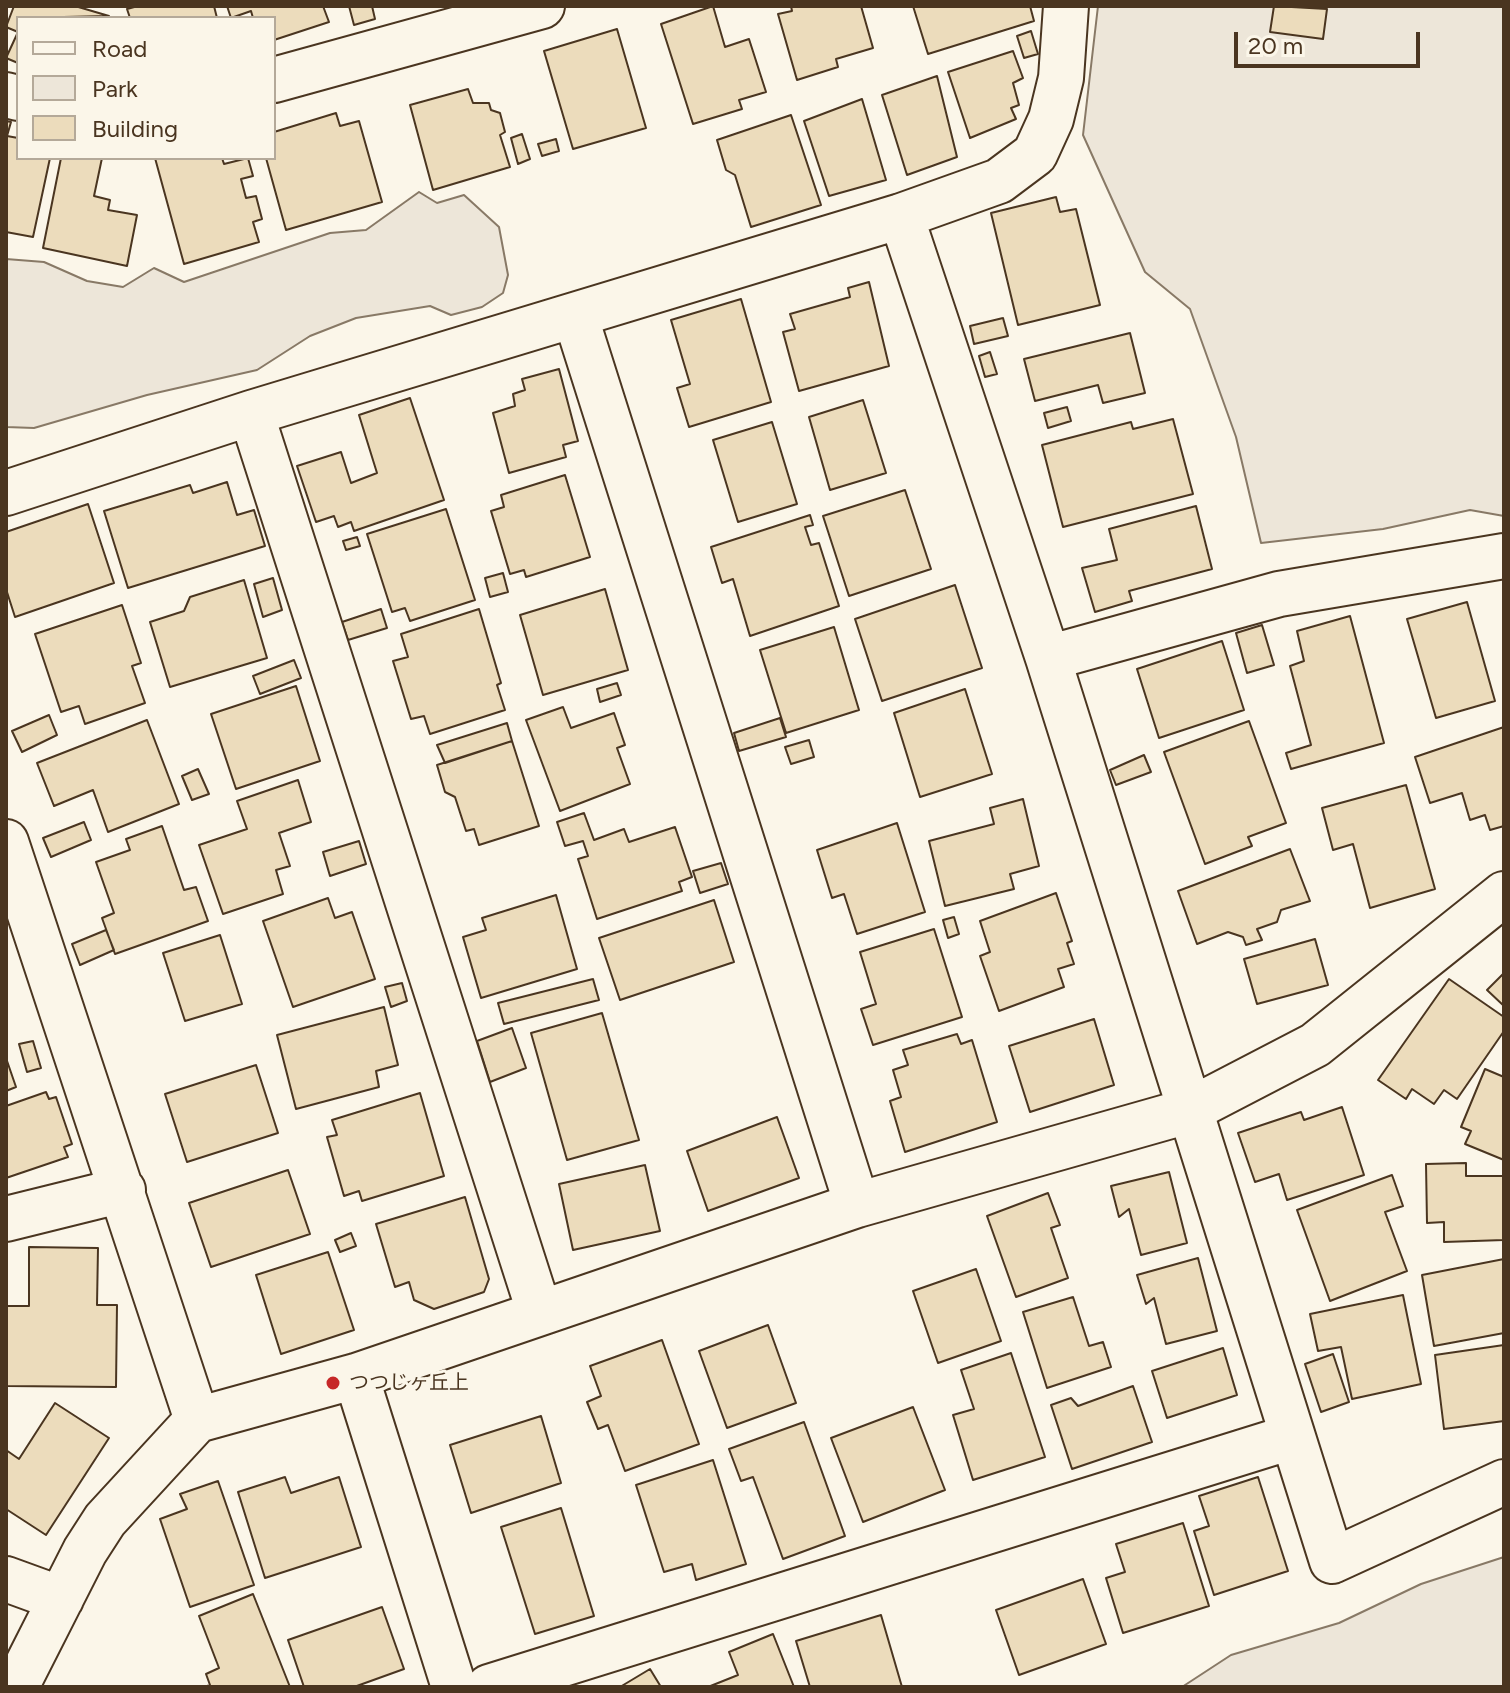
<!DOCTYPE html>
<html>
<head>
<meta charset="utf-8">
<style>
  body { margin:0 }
  #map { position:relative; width:1510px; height:1693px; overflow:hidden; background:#fbf6e9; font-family:Figtree,sans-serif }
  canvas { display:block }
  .frame { position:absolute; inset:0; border:8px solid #4a3520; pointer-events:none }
  .legend { position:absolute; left:16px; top:16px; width:260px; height:144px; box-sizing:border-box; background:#fbf6e9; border:2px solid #b4a999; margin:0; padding:10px 14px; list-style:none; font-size:24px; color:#4a3520 }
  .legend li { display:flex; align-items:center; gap:16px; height:40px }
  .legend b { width:40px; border:2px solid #b4a999 }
  .scale { position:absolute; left:1234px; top:32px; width:186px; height:36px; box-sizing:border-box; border:4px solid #4a3520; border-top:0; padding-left:10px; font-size:24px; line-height:28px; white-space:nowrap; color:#4a3520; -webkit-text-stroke:6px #fbf6e9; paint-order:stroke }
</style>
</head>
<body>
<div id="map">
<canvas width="1510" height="1693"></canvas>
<div class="frame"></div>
<ul class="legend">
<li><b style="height:10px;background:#fbf6e9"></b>Road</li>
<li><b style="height:22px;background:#ede6d9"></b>Park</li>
<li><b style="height:22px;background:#ecdcbc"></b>Building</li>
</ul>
<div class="scale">20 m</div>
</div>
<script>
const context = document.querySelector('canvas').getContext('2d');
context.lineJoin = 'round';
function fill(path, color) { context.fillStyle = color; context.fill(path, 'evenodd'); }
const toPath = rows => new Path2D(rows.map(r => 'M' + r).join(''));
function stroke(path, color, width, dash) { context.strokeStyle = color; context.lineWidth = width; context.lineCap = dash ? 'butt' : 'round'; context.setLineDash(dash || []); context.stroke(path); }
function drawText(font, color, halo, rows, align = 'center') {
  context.font = font + ' Figtree,"Noto Sans JP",sans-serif'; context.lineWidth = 6; context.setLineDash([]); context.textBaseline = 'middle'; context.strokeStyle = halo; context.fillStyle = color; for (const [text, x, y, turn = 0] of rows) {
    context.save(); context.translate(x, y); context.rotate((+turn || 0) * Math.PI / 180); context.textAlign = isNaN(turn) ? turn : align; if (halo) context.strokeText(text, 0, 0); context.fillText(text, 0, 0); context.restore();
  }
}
const green = toPath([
  [1098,6,1504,6,1504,516,1470,510,1383,529,1261,543,1236,437,1190,309,1145,272,1083,135,1098,6],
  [419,192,437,203,464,195,499,227,508,275,503,293,482,307,451,315,430,306,356,318,310,336,257,370,147,395,34,428,6,427,6,259,44,262,87,281,123,287,154,268,184,282,330,233,366,230,419,192],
  [1504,1557,1504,1687,1182,1687,1231,1655,1339,1623,1421,1584,1504,1557]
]);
fill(green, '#ede6d9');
stroke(green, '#887966', 2);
const building = toPath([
  [14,6,75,6,109,16,18,18,18,32,6,27,14,6],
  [138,6,214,6,217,18,130,18,127,9,138,6],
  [227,6,323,6,329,22,274,40,274,18,253,18,251,11,231,18,227,6],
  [349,6,372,6,375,19,354,25,349,6],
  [713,6,725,47,749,39,766,92,739,100,742,109,693,124,661,24,713,6],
  [791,6,861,6,873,48,836,59,838,67,797,80,778,14,792,11,791,6],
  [913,6,1030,6,1034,21,928,54,913,6],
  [1274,6,1327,9,1323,39,1270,32,1274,6],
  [617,29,646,128,573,149,544,51,617,29],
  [1031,31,1038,54,1024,58,1017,36,1031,31],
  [18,32,18,63,6,58,18,32],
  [1013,51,1023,78,1013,83,1019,105,1011,108,1016,119,970,138,948,72,1013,51],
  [937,76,957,157,907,175,882,95,937,76],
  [468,89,473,103,489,103,491,110,500,113,505,132,500,135,510,167,433,190,410,105,468,89],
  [862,99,886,180,829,196,804,121,862,99],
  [336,113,340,126,359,121,382,202,286,230,266,158,274,158,274,132,336,113],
  [791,115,821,205,751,227,735,175,726,170,717,140,791,115],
  [6,121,11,122,7,136,18,138,18,158,50,158,33,237,6,232,6,121],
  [522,134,530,159,518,164,511,138,522,134],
  [556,139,559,151,542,156,538,144,556,139],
  [61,158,102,158,94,196,110,200,108,210,137,215,127,266,43,248,61,158],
  [155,158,222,158,224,164,248,158,253,176,241,179,246,198,256,196,262,219,253,222,259,242,184,264,155,158],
  [1056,197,1060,212,1076,209,1100,305,1018,325,991,213,1056,197],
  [869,282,889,366,799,391,783,332,795,329,790,314,850,297,848,288,869,282],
  [741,299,771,402,689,427,677,388,690,384,671,320,741,299],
  [1003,318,1008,336,974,344,970,326,1003,318],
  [1130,333,1145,393,1103,403,1098,385,1035,401,1024,359,1130,333],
  [990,352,997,374,985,377,979,356,990,352],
  [559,369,578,441,563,445,566,457,509,473,493,413,515,406,513,394,525,390,522,379,559,369],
  [410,398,444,500,354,531,351,522,338,527,334,516,316,522,297,466,341,452,351,483,377,473,359,415,410,398],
  [863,400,886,473,830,490,809,417,863,400],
  [1067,407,1071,421,1048,428,1044,413,1067,407],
  [1173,419,1193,494,1063,527,1042,445,1131,422,1133,429,1173,419],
  [772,422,797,504,738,522,713,440,772,422],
  [565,475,590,557,526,577,524,570,510,574,491,511,504,507,501,495,565,475],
  [227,482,237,515,254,510,265,546,128,588,104,511,190,485,193,493,227,482],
  [905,490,931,569,849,596,823,516,905,490],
  [88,504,114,583,15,617,6,589,6,532,88,504],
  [1196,506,1212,569,1129,591,1132,601,1095,612,1082,568,1117,560,1109,529,1196,506],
  [446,509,475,600,410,621,405,608,392,612,367,534,446,509],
  [810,515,813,525,805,527,811,545,819,543,839,606,750,636,733,579,722,583,711,547,810,515],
  [357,537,360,546,346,550,343,541,357,537],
  [503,573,508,592,490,597,485,578,503,573],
  [273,578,282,610,263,617,254,584,273,578],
  [244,580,267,658,170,687,150,622,184,611,190,597,244,580],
  [955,585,982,668,882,701,855,619,955,585],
  [605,589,628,670,543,695,520,615,605,589],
  [1467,602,1495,701,1436,718,1407,619,1467,602],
  [122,605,141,663,132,666,145,703,85,724,79,706,61,712,35,634,122,605],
  [381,609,387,628,348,640,342,622,381,609],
  [479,609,501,683,497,685,505,710,430,734,424,716,411,719,393,661,408,657,401,634,479,609],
  [1350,616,1384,743,1291,769,1286,753,1311,745,1290,666,1304,661,1297,631,1350,616],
  [1262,625,1274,665,1247,673,1236,633,1262,625],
  [834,627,859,710,786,733,760,650,834,627],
  [1222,641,1244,710,1159,738,1137,669,1222,641],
  [294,660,301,678,260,694,253,676,294,660],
  [617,683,621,695,600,702,597,689,617,683],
  [296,686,320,761,236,789,211,714,296,686],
  [965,689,992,774,920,797,894,713,965,689],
  [563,707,571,728,614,713,625,745,617,748,630,784,560,811,526,720,563,707],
  [49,715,57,735,22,752,12,731,49,715],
  [780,718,786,737,739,751,734,733,780,718],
  [147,720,179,804,108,832,93,790,54,806,37,763,147,720],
  [1249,721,1286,823,1248,837,1252,846,1205,864,1164,752,1249,721],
  [507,723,512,741,445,763,437,745,507,723],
  [1504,727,1504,826,1490,830,1485,815,1470,820,1462,793,1430,803,1415,757,1504,727],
  [809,740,814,757,791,764,785,747,809,740],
  [512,741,539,826,479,845,474,829,466,831,455,797,445,792,437,765,512,741],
  [1144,755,1151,772,1116,785,1110,770,1144,755],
  [198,769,209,794,192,800,182,776,198,769],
  [298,780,311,822,279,833,290,866,276,870,283,894,223,914,199,845,247,829,237,801,298,780],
  [1406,785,1435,889,1370,908,1353,844,1333,850,1322,808,1406,785],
  [1023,799,1039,866,1010,874,1014,889,945,906,929,841,994,824,990,808,1023,799],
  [584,813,594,840,624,829,629,842,675,827,692,877,679,882,682,891,597,919,578,859,588,856,583,841,565,846,557,822,584,813],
  [84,822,91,840,51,857,43,838,84,822],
  [897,823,925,912,857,934,844,894,832,898,817,850,897,823],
  [162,826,184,890,196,887,208,921,115,954,102,918,114,913,96,862,130,850,126,839,162,826],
  [359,841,366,864,330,876,323,852,359,841],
  [1290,849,1310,901,1281,910,1277,922,1257,929,1262,940,1246,945,1243,937,1228,932,1197,944,1178,891,1290,849],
  [721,863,728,884,700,893,693,871,721,863],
  [1056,893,1072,941,1067,943,1074,964,1058,969,1064,987,999,1011,980,956,990,952,980,921,1056,893],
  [556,895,577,969,481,998,463,937,486,930,482,918,556,895],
  [328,898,335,918,352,912,375,979,293,1007,263,921,328,898],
  [714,900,734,962,620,1000,599,938,714,900],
  [954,917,959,934,948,938,943,920,954,917],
  [934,929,962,1017,873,1045,861,1009,876,1004,860,952,934,929],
  [106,930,114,950,80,965,72,944,106,930],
  [220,935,242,1004,185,1021,163,953,220,935],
  [1315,939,1328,985,1257,1004,1244,959,1315,939],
  [1504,973,1504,1006,1487,990,1504,973],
  [593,979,599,1000,504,1024,498,1003,593,979],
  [1449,979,1504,1017,1504,1031,1457,1099,1444,1090,1434,1104,1412,1089,1406,1099,1378,1080,1449,979],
  [402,983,407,1001,391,1007,385,987,402,983],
  [384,1007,398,1065,376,1071,379,1087,296,1109,277,1035,384,1007],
  [602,1013,639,1140,567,1160,531,1033,602,1013],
  [1094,1019,1114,1085,1030,1112,1009,1046,1094,1019],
  [512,1028,526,1068,490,1082,477,1041,512,1028],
  [957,1034,961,1044,972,1040,997,1122,905,1152,890,1101,901,1097,893,1070,908,1065,903,1050,957,1034],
  [33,1041,41,1068,27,1072,19,1044,33,1041],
  [6,1058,16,1087,6,1091,6,1058],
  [256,1065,278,1133,187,1162,165,1094,256,1065],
  [1485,1069,1504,1077,1504,1160,1465,1144,1471,1131,1461,1127,1485,1069],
  [46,1092,49,1099,56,1097,72,1144,64,1147,68,1157,6,1178,6,1106,46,1092],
  [420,1093,444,1176,362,1201,359,1191,344,1196,327,1137,337,1135,332,1120,420,1093],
  [1342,1107,1364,1175,1287,1200,1279,1174,1255,1182,1238,1133,1301,1112,1304,1120,1342,1107],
  [777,1117,799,1178,708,1211,687,1151,777,1117],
  [1466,1163,1466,1176,1504,1176,1504,1240,1444,1242,1444,1222,1427,1223,1426,1164,1466,1163],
  [645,1165,660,1231,573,1250,559,1184,645,1165],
  [288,1170,310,1234,211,1267,189,1203,288,1170],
  [1169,1172,1187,1243,1141,1255,1129,1209,1119,1217,1111,1186,1169,1172],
  [1392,1175,1403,1206,1385,1212,1407,1271,1330,1301,1297,1210,1392,1175],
  [1048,1193,1060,1225,1051,1228,1068,1278,1016,1297,987,1216,1048,1193],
  [465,1197,489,1279,484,1292,434,1309,414,1300,409,1282,395,1287,376,1224,465,1197],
  [351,1233,356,1246,340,1252,335,1240,351,1233],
  [29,1247,98,1248,97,1305,117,1305,116,1387,6,1386,6,1306,29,1306,29,1247],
  [328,1252,354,1330,281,1354,256,1275,328,1252],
  [1198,1258,1217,1331,1166,1344,1154,1298,1146,1304,1137,1275,1198,1258],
  [1504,1259,1504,1333,1434,1346,1422,1275,1504,1259],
  [976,1269,1001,1341,938,1363,913,1291,976,1269],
  [1403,1295,1421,1384,1352,1399,1341,1347,1318,1351,1310,1314,1403,1295],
  [1073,1297,1089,1346,1103,1342,1111,1367,1047,1388,1023,1312,1073,1297],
  [768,1325,796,1403,727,1428,699,1351,768,1325],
  [662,1340,699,1444,625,1471,608,1425,598,1429,587,1402,601,1396,590,1366,662,1340],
  [1504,1345,1504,1421,1444,1429,1435,1355,1504,1345],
  [1223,1348,1237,1395,1167,1418,1152,1371,1223,1348],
  [1011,1353,1045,1457,973,1480,953,1415,974,1409,961,1370,1011,1353],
  [1333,1354,1349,1402,1321,1412,1305,1364,1333,1354],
  [1133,1386,1152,1442,1072,1469,1051,1405,1071,1398,1078,1406,1133,1386],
  [55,1403,109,1438,46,1535,6,1509,6,1450,19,1459,55,1403],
  [913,1407,945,1490,863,1522,831,1438,913,1407],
  [541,1416,561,1483,471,1513,450,1445,541,1416],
  [804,1422,845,1536,783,1559,753,1477,741,1481,729,1449,804,1422],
  [713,1460,746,1564,696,1580,692,1564,664,1572,636,1485,713,1460],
  [285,1477,291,1493,339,1477,361,1547,265,1578,238,1492,285,1477],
  [1258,1477,1288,1571,1214,1595,1194,1531,1209,1526,1199,1496,1258,1477],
  [218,1481,254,1585,190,1607,160,1519,187,1509,180,1494,218,1481],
  [561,1508,594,1616,535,1634,501,1527,561,1508],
  [1183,1523,1209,1606,1123,1633,1106,1578,1125,1572,1116,1544,1183,1523],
  [1083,1579,1106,1644,1019,1675,996,1610,1083,1579],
  [253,1594,290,1687,204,1687,210,1685,206,1674,219,1668,199,1616,253,1594],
  [382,1607,404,1669,354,1687,304,1687,288,1640,382,1607],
  [881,1615,902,1687,810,1687,796,1641,881,1615],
  [773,1634,794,1687,708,1687,738,1675,729,1652,773,1634],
  [650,1669,661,1687,620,1687,650,1669]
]);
fill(building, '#ecdcbc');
stroke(building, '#4a3520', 2);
const minor = toPath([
  [274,80,542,6],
  [6,95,18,98],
  [901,216,1048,658,1332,1561,1504,1482],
  [575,315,857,1205],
  [251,413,539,1311],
  [6,493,251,413,901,216,999,181,1035,154,1051,119,1061,78,1066,6],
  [1048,658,1279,594,1504,556],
  [6,842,197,1420],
  [6,1219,123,1190],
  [356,1376,454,1687],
  [6,1579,61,1599],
  [16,1687,85,1551,105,1520,197,1420,356,1376,857,1205,1188,1111,1315,1045,1504,894],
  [489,1687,1291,1437]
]);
stroke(minor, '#4a3520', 48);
stroke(minor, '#fbf6e9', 44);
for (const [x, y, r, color] of [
  [333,1383,8,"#c62828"]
]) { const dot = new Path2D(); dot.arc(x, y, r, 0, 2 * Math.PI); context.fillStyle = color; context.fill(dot); stroke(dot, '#fbf6e9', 3); }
drawText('20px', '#4a3520', '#fbf6e9', [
  ["つつじヶ丘上",349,1383]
], 'left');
</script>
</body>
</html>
